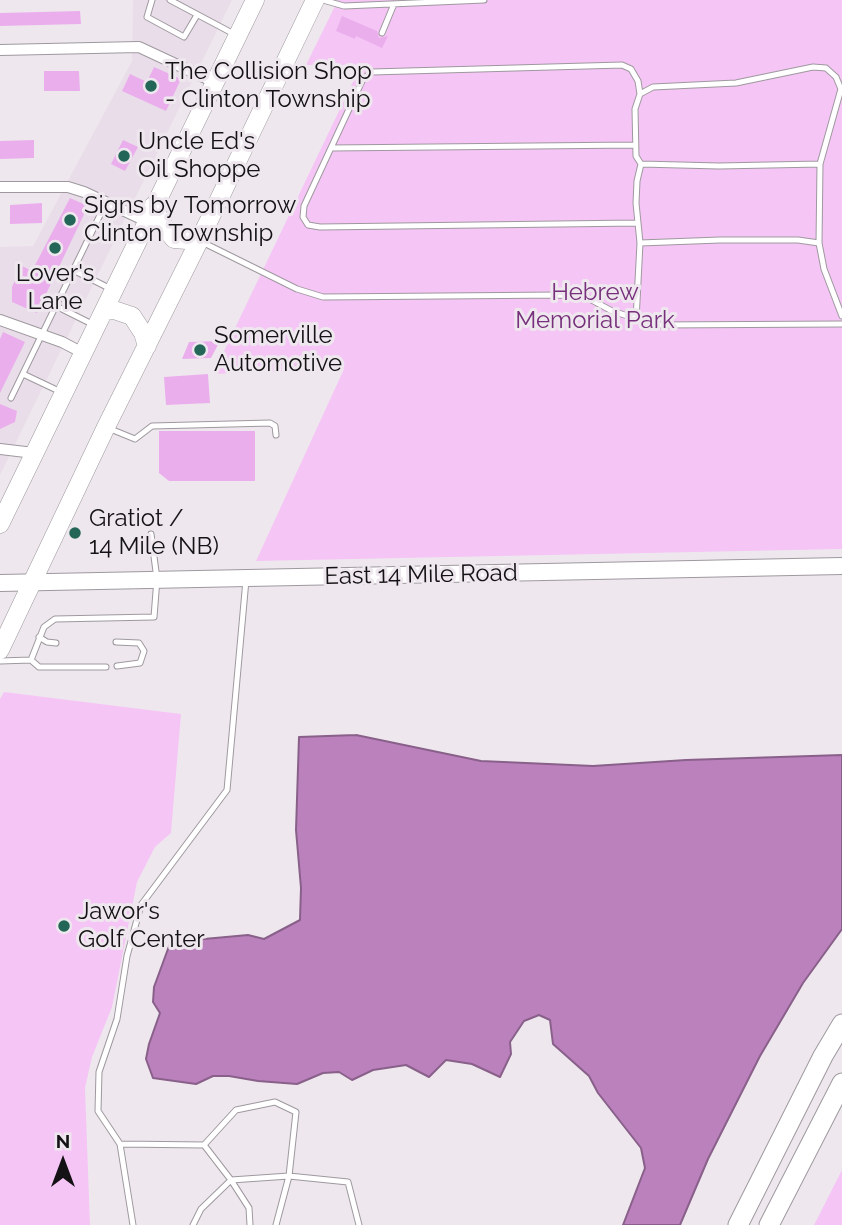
<!DOCTYPE html>
<html>
<head>
<meta charset="utf-8">
<style>
  body { margin:0 }
  #map { position:relative; width:842px; height:1225px; overflow:hidden; background:#eee8ee; font-family:Raleway,sans-serif }
  canvas { display:block }
  .north { position:absolute; left:28px; top:1127px; width:70px; height:70px; -webkit-text-stroke:5px #eee8ee; paint-order:stroke; rotate:0deg; font-size:19px; font-weight:700; line-height:28px; text-align:center; color:#141214 }
  .north::after { content:''; display:block; margin:auto; width:24px; height:32px; background:#141214; clip-path:polygon(50% 0,100% 100%,50% 72%,0 100%) }
</style>
</head>
<body>
<div id="map">
<canvas width="842" height="1225"></canvas>
<div class="north">N</div>
</div>
<script>
const context = document.querySelector('canvas').getContext('2d');
context.lineJoin = 'round';
function fill(path, color) { context.fillStyle = color; context.fill(path, 'evenodd'); }
const toPath = rows => new Path2D(rows.map(r => 'M' + r).join(''));
function stroke(path, color, width, dash) { context.strokeStyle = color; context.lineWidth = width; context.lineCap = dash ? 'butt' : 'round'; context.setLineDash(dash || []); context.stroke(path); }
function drawText(font, color, halo, rows, align = 'center') {
  context.font = font + ' Raleway,sans-serif'; context.lineWidth = 6; context.setLineDash([]); context.textBaseline = 'middle'; context.strokeStyle = halo; context.fillStyle = color; for (const [text, x, y, turn = 0] of rows) {
    context.save(); context.translate(x, y); context.rotate((+turn || 0) * Math.PI / 180); context.textAlign = isNaN(turn) ? turn : align; if (halo) context.strokeText(text, 0, 0); context.fillText(text, 0, 0); context.restore();
  }
}
fill(toPath([
  [133,0,232,0,0,475,0,247,33,246,132,61]
]), '#e9dde9');
fill(toPath([
  [338,0,842,0,842,549,256,561,344,369,213,374,361,65,306,65],
  [4,692,181,714,171,833,155,847,137,882,112,1007,92,1057,85,1088,90,1225,0,1225,0,699],
  [842,1170,842,1225,814,1225]
]), '#f5c5f6');
const water = toPath([
  [356,735,481,761,593,766,686,760,842,755,842,929,803,983,760,1056,708,1159,680,1225,623,1225,645,1168,641,1148,598,1093,589,1076,553,1044,550,1020,539,1015,524,1021,510,1042,511,1054,500,1077,472,1064,446,1060,429,1077,406,1065,373,1070,352,1080,339,1072,323,1073,297,1084,258,1081,229,1076,213,1076,196,1084,153,1078,146,1059,149,1044,160,1013,153,1002,154,987,172,938,204,939,248,935,264,939,300,920,301,888,296,830,299,737,356,735]
]);
fill(water, '#bb81bd');
stroke(water, '#89608a', 2);
fill(toPath([
  [80,11,81,24,0,26,0,13],
  [342,16,377,31,379,38,388,36,382,48,356,36,355,39,336,31],
  [154,67,181,79,166,111,122,91,130,74,147,82],
  [44,71,79,71,80,91,44,91],
  [34,140,34,158,0,159,0,141],
  [123,140,138,147,125,171,111,164],
  [70,198,88,206,37,313,12,302,12,287,22,266,32,271],
  [42,203,42,223,10,224,10,205],
  [3,332,25,342,0,393,0,339],
  [220,341,211,358,182,359,189,342],
  [208,374,210,403,166,405,164,377],
  [0,404,17,411,15,422,0,429],
  [159,431,255,431,255,481,169,481,159,473]
]), '#ebaeed');
const service = toPath([
  [152,0,147,17,184,37,197,15],
  [170,0,234,34],
  [323,0,344,6,484,0],
  [382,33,394,4],
  [331,148,635,145],
  [641,164,719,166,820,164],
  [637,223,320,227,308,225,303,217,304,206,363,79,372,72,622,65,631,69,638,81,640,94],
  [202,242,297,289,323,297,562,295,586,297,612,311,656,325,842,324],
  [640,243,720,240,798,240,819,243],
  [73,270,111,289],
  [56,306,94,325],
  [636,320,640,243,636,203,637,181,641,164,636,156,635,109,640,94,653,87,736,83,813,67,826,68,836,77,841,89,820,164,819,243,824,269,842,316],
  [23,374,61,392],
  [11,398,101,213],
  [108,428,135,439,152,426,270,423,275,426,276,435],
  [39,637,47,642,56,643],
  [116,642,139,643,144,651,140,663,117,666],
  [31,660,39,667,106,667],
  [0,661,31,660,44,627,55,619,154,617,157,579,151,534],
  [120,1144,133,1225],
  [204,1145,231,1180,289,1176,296,1112,275,1102,236,1110,204,1145,120,1144,98,1111,99,1072,117,1019,127,956,141,905,227,790,246,580],
  [193,1225,201,1209,231,1180,249,1208,250,1225],
  [276,1225,289,1176,348,1182,359,1225]
]);
const minor = toPath([
  [0,50,139,47,214,82],
  [0,187,68,187,84,192,146,221],
  [0,320,62,342,83,353],
  [0,449,34,453]
]);
const secondary = toPath([
  [0,583,842,566]
]);
const primary = toPath([
  [153,206,164,227,174,239,199,241],
  [104,311,114,310,132,316,143,333,147,346],
  [0,524,255,0],
  [0,650,106,427,199,241,315,0]
]);
const motorway = toPath([
  [738,1225,823,1056,842,1024],
  [769,1225,842,1083]
]);
stroke(service, '#9e999e', 7);
stroke(minor, '#9e999e', 12);
stroke(secondary, '#9e999e', 18);
stroke(primary, '#9e999e', 19);
stroke(motorway, '#9e999e', 21);
stroke(service, '#fff', 5);
stroke(minor, '#fff', 10);
stroke(secondary, '#fff', 16);
stroke(primary, '#fff', 18);
stroke(motorway, '#fff', 19);
for (const [x, y, r, color] of [
  [151,86,7,"#236657"],
  [124,156,7,"#236657"],
  [70,220,7,"#236657"],
  [55,248,7,"#236657"],
  [200,350,7,"#236657"],
  [75,533,7,"#236657"],
  [64,926,7,"#236657"]
]) { const dot = new Path2D(); dot.arc(x, y, r, 0, 2 * Math.PI); context.fillStyle = color; context.fill(dot); stroke(dot, '#eee8ee', 2.5); }
drawText('24px', '#141214', '#eee8ee', [
  ["The Collision Shop",165,72],
  ["- Clinton Township",165,100],
  ["Uncle Ed's",138,142],
  ["Oil Shoppe",138,170],
  ["Signs by Tomorrow",84,206],
  ["Clinton Township",84,234],
  ["Lover's",55,274,"center"],
  ["Lane",55,302,"center"],
  ["Somerville",214,336],
  ["Automotive",214,364],
  ["Gratiot /",89,519],
  ["14 Mile (NB)",89,547],
  ["Jawor's",78,912],
  ["Golf Center",78,940]
], 'left');
drawText('24px', '#77307b', '#eee8ee', [
  ["Hebrew",595,293],
  ["Memorial Park",595,321]
]);
drawText('24px', '#141214', '#eee8ee', [
  ["East 14 Mile Road",421,575,-1]
]);
</script>
</body>
</html>
